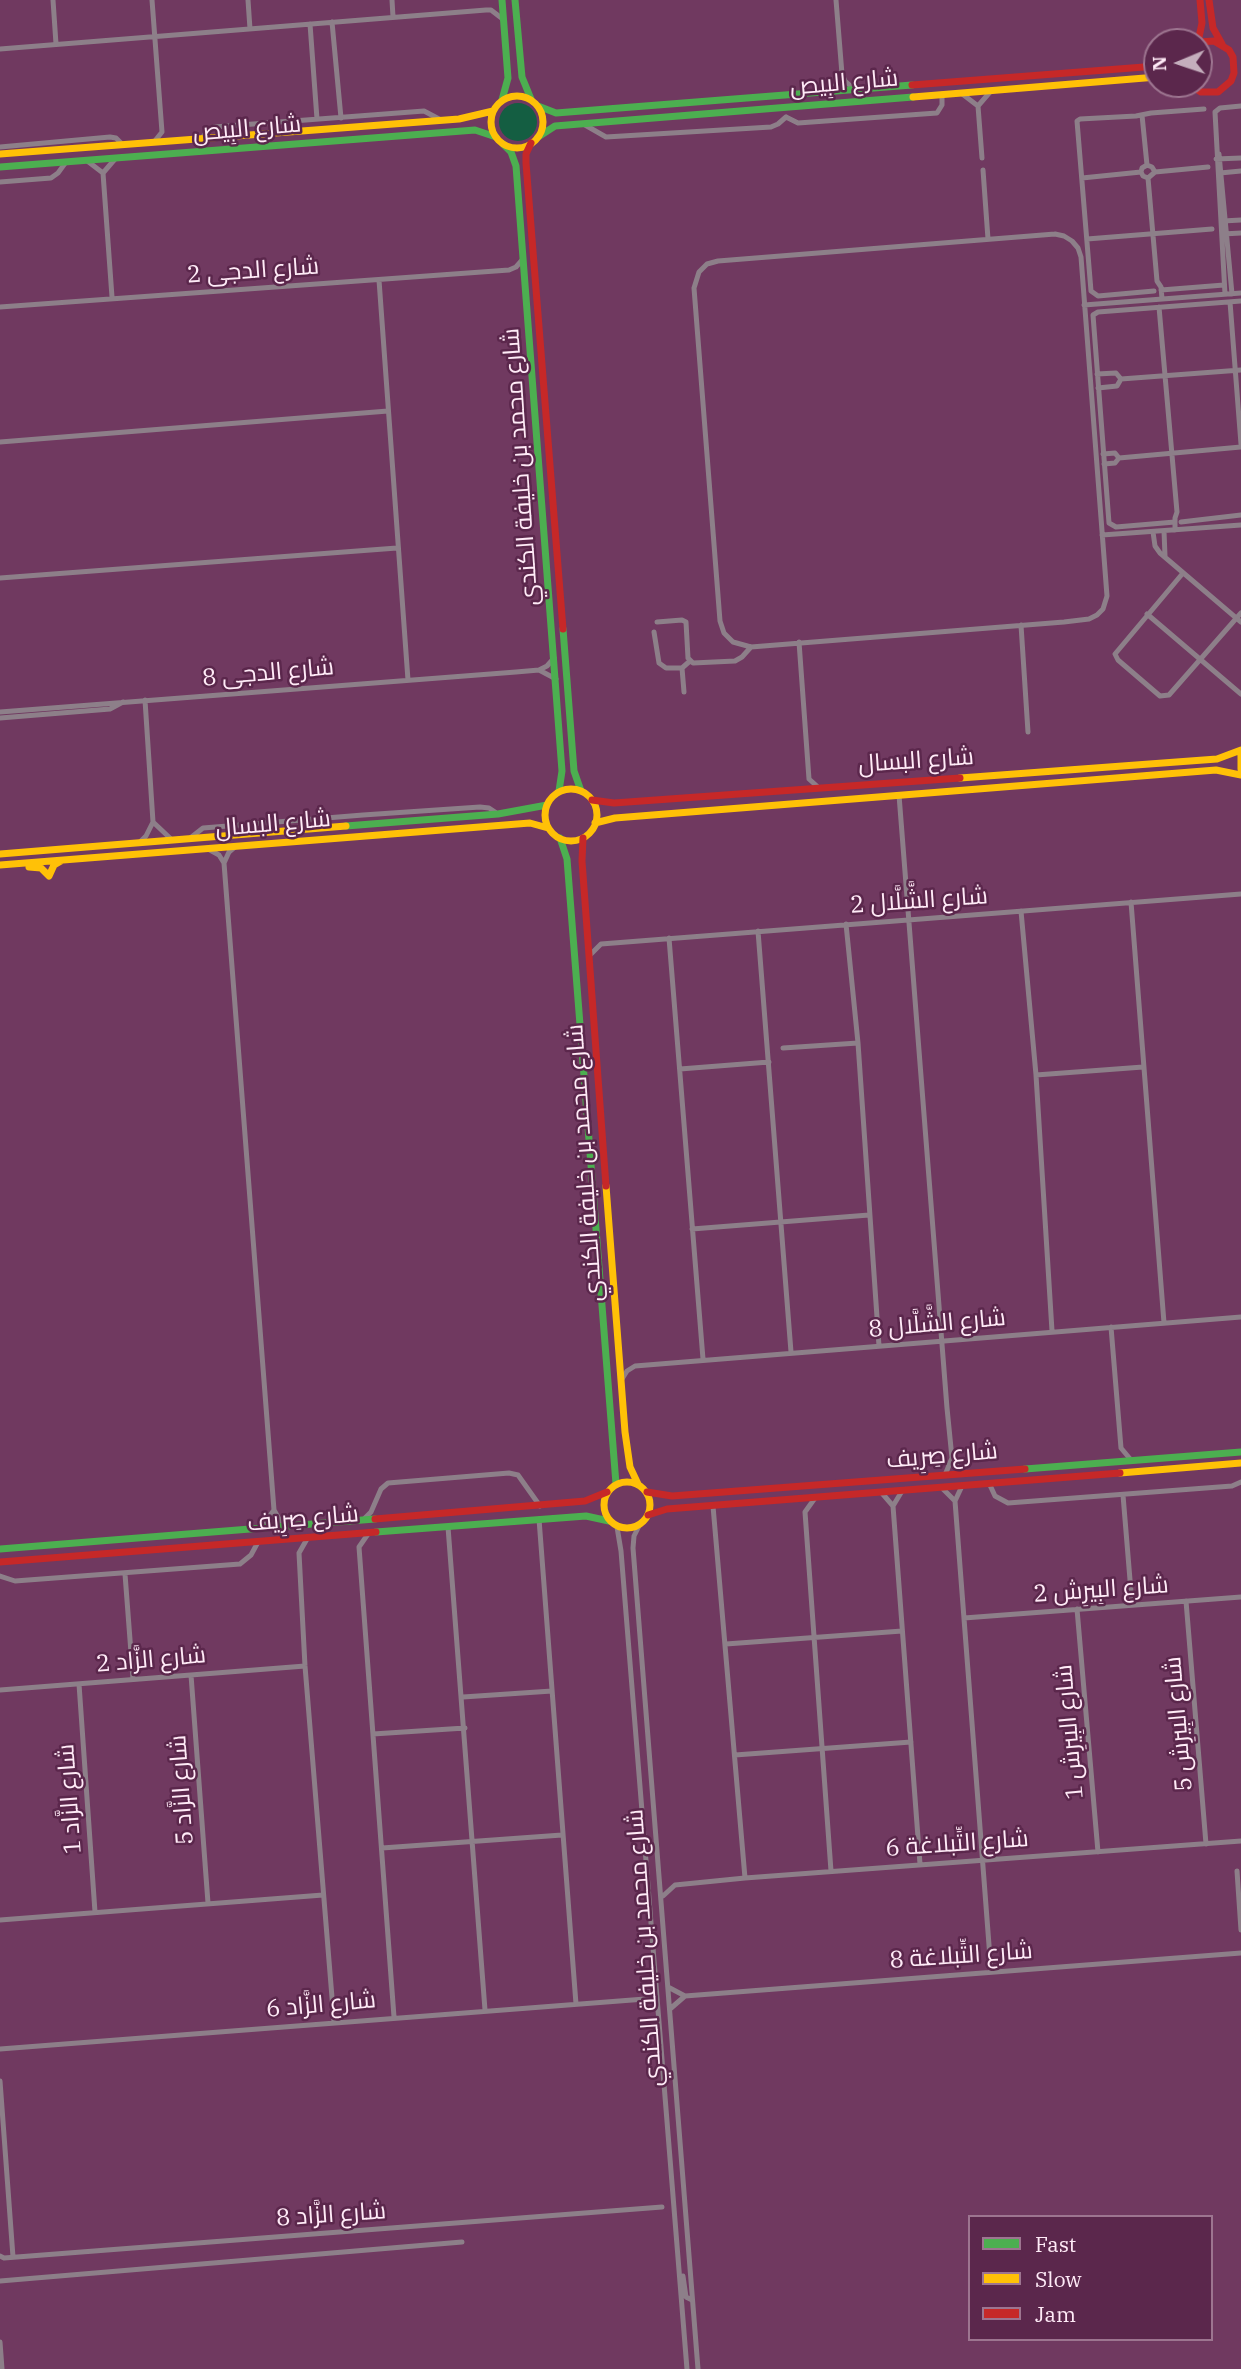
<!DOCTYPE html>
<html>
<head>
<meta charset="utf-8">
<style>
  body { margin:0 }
  #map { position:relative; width:1241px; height:2369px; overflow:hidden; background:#5a3e52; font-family:"IBM Plex Serif",serif }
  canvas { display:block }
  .legend { position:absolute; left:968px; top:2215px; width:245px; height:126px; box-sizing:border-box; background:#5b274c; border:2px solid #9d7590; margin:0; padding:9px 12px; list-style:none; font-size:21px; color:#ffebf7 }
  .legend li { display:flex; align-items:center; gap:14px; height:35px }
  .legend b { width:35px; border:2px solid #9d7590 }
  .north { position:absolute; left:1143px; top:28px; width:70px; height:70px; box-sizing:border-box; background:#5b274c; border:2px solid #9d7590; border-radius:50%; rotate:268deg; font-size:19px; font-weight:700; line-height:28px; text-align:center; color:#ffebf7 }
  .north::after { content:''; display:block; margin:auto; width:24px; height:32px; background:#c5aebd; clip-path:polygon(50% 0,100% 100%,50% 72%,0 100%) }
</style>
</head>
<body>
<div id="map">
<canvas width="1241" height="2369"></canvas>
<ul class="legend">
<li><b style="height:9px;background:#4caf50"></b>Fast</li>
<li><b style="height:9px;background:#ffc107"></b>Slow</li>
<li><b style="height:9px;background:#c62828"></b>Jam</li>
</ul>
<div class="north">N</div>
</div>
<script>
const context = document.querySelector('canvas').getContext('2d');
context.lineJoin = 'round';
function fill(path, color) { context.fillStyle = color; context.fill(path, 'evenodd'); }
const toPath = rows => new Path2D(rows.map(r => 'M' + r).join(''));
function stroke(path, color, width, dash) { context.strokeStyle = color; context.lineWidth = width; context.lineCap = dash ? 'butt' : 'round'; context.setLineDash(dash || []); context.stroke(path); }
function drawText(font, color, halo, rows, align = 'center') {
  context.font = font + ' "IBM Plex Serif",Cairo,serif'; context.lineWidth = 5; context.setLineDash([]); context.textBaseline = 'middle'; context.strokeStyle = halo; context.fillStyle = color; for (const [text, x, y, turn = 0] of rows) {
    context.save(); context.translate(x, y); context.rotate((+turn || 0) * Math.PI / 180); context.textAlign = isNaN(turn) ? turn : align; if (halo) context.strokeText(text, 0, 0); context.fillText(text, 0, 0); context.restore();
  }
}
fill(toPath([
  [0,0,1241,0,1241,2369,0,2369],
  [1157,42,1199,42,1199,84,1157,84],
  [970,2217,1211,2217,1211,2339,970,2339]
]), '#703960');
fill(toPath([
  '499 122a19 19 0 1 1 38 0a19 19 0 1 1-38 0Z'
]), '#145e42');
stroke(toPath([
  [53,0,56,44],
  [152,0,162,132,154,142],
  [248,0,250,29],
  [392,0,393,17],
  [836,0,842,74,845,81,854,89],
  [332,22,341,118],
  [310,24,317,119],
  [0,49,486,10,491,10,504,20],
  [830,90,839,82,842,74],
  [961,93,978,106],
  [1142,115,1147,165],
  [786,117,798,123,937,113,942,105,942,94],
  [585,125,606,137,771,127,778,124,786,117],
  [203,137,208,129,214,127,424,111,441,120],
  [0,147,110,137,116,138,123,145],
  [1219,154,1232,294],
  [982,158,978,106,990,92],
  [1216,159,1241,158],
  [86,160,103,173],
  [983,170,988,239],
  [1155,172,1208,167],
  [1220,173,1241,171],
  [1082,178,1141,172],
  [1148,178,1155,172,1152,167,1147,165,1142,168,1141,172,1143,176,1148,178,1157,281,1161,287,1162,299],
  [0,182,51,178,58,173,66,162],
  [1223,221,1241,220],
  [1055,234,1064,236,1072,241,1078,248,1081,257,1107,596,1103,609,1097,615,1089,619,1064,622,751,647,733,642,724,633,720,621,694,288,699,272,707,264,718,261,1055,234],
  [1223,234,1241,233],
  [1087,239,1212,229],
  [379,280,408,680],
  [1161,290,1224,285],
  [1154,291,1098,296,1091,291,1077,121,1080,119,1136,116,1151,113,1204,109],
  [1225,294,1215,112,1220,108,1241,106],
  [112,297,103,173,115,159],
  [1230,302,1241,444],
  [1084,305,1241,293],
  [0,307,509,270,516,267,523,259],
  [1159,307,1177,512,1175,518,1175,530],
  [1097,374,1116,373,1121,379,1117,386,1098,388],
  [1121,379,1241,370],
  [0,442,388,411],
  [1103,454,1115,453,1119,458,1115,463,1104,464],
  [1119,458,1241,447],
  [1175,522,1116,527,1109,523,1093,315,1098,312,1241,301],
  [1181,522,1241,515],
  [1164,531,1165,556],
  [1153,532,1155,546,1160,553,1241,622],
  [1102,535,1241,525],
  [1183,573,1115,654,1118,660,1160,696,1169,695,1241,613],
  [0,578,397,548],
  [1147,614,1241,694],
  [657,622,682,620,686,622,688,658,693,663,735,661,742,657,751,647],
  [1021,625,1028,732],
  [654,632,659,663,666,668,682,668],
  [799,642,809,779,819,788],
  [539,670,556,679],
  [684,692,682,668,690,661],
  [0,712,516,672,539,670,547,666,554,658],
  [0,718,110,709,123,702],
  [899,795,947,1408,952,1458,958,1468,965,1473],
  [153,822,171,839],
  [189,839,203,828,363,815,480,807,489,808,498,814],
  [139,843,146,836,153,822,145,700],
  [236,846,229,852,224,863,274,1510,283,1526],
  [208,849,219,855,224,863],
  [1131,902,1164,1323],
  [1021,911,1036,1075,1052,1331],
  [846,924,858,1043,879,1346],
  [758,931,791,1352],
  [669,938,703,1359],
  [590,955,601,944,1241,894],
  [783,1048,858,1043],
  [680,1069,769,1062],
  [1036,1075,1143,1067],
  [692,1229,869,1215],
  [1111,1327,1121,1448,1131,1460],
  [622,1379,627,1371,635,1366,1241,1317],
  [945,1475,952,1458],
  [989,1483,995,1496,1008,1503,1232,1486,1241,1482],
  [962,1486,955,1501,991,1971],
  [941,1487,955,1501],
  [902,1491,893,1506,920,1864],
  [881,1492,893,1506],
  [1123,1495,1132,1604],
  [815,1498,805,1512,831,1871],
  [713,1506,745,1878],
  [539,1519,576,2004],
  [363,1520,371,1512,381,1489,388,1483,509,1473,518,1475,540,1506],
  [639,1526,634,1536,633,1548,698,2369],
  [262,1527,274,1510],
  [448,1527,485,2010],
  [617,1527,621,1551,687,2369],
  [368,1534,359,1547,394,2017],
  [307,1539,299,1553,305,1666,334,2022],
  [125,1574,133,1679],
  [0,1576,15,1581,240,1564,251,1555,258,1542],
  [1186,1601,1206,1844],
  [1077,1609,1098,1852],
  [964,1618,1241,1597],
  [726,1644,902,1631],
  [191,1675,208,1903],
  [79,1684,95,1912],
  [0,1690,305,1666],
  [463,1697,552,1691],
  [373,1734,465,1728],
  [735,1755,911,1742],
  [382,1848,562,1835],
  [1237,1871,1241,1930],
  [663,1896,675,1885,745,1878,1241,1841],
  [0,1920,323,1895],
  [668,1987,685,1996,1241,1953],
  [670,2009,685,1996],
  [0,2049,645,1999,652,1996,656,1990],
  [0,2081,13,2257],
  [0,2256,4,2258,662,2207],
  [683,2276,686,2297,692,2300],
  [0,2281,462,2242],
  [0,2342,2,2369]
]), '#8d7f89', 5);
stroke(toPath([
  [502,0,508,78,502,100],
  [515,0,522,77,531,99],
  [538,106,556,113,912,85],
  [538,137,555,126,913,97],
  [503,144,511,152,516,166,562,771,559,791],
  [0,167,475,130,496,137],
  [563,629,574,771,581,791],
  [346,826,498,814,547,805],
  [560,838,567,859,616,1484],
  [1025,1469,1241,1452],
  [376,1532,586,1516,609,1521],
  [0,1549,375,1519]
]), '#4caf50', 7);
stroke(toPath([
  '491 122a26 26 0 1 1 52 0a26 26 0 1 1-52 0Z',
  [913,97,1157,77],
  [0,154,459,119,493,111],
  [1241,754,1241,769],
  [960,778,1217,759,1241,750],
  '545 815a26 26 0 1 1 52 0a26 26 0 1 1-52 0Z',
  [595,823,615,818,1216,770,1241,775],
  [0,854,346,826],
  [0,865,530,823,548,828],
  [29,867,41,868,49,876,54,865,61,861],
  [606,1186,625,1432,630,1467,638,1484],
  [1120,1473,1241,1463],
  '604 1505a23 23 0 1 1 46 0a23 23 0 1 1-46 0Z'
]), '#ffc107', 7);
stroke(toPath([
  [1209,0,1213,28,1222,44],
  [1198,42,1202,23,1200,0],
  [1189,84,1201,92,1218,92,1231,81,1234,73,1233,57,1229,50,1214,41,1199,42],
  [912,85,1157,66],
  [531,143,526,154,526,163,563,629],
  [592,800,614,803,960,778],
  [583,838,582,861,606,1186],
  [647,1492,672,1496,1025,1469],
  [648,1515,667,1509,1120,1473],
  [375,1519,585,1501,607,1492],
  [0,1562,376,1532]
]), '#c62828', 7);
drawText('24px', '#ffebf7', '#5b274c', [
  ["شارع البِيص",844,83,-5],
  ["شارع البِيص",247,129,-5],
  ["شارع الدجى 2",253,271,-4],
  ["شارع محمد بن خليفة الكندي",521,467,-94],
  ["شارع الدجى 8",268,673,-5],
  ["شارع البسال",916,761,-4],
  ["شارع البسال",273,824,-5],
  ["شارع الشَّلَّال 2",919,901,-4],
  ["شارع محمد بن خليفة الكندي",585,1163,-94],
  ["شارع الشَّلَّال 8",937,1324,-5],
  ["شارع صِرِيف",942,1456,-5],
  ["شارع صِرِيف",303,1519,-5],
  ["شارع البِيرِش 2",1101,1590,-4],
  ["شارع الزَّاد 2",151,1660,-5],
  ["شارع البِيرِش 5",1179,1724,-95],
  ["شارع البِيرِش 1",1070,1732,-95],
  ["شارع الزَّاد 5",182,1790,-94],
  ["شارع الزَّاد 1",70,1799,-94],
  ["شارع التِّبلاغة 6",957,1844,-4],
  ["شارع محمد بن خليفة الكندي",645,1948,-94],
  ["شارع التِّبلاغة 8",961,1956,-4],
  ["شارع الزَّاد 6",321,2005,-5],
  ["شارع الزَّاد 8",331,2215,-4]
]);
</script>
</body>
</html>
